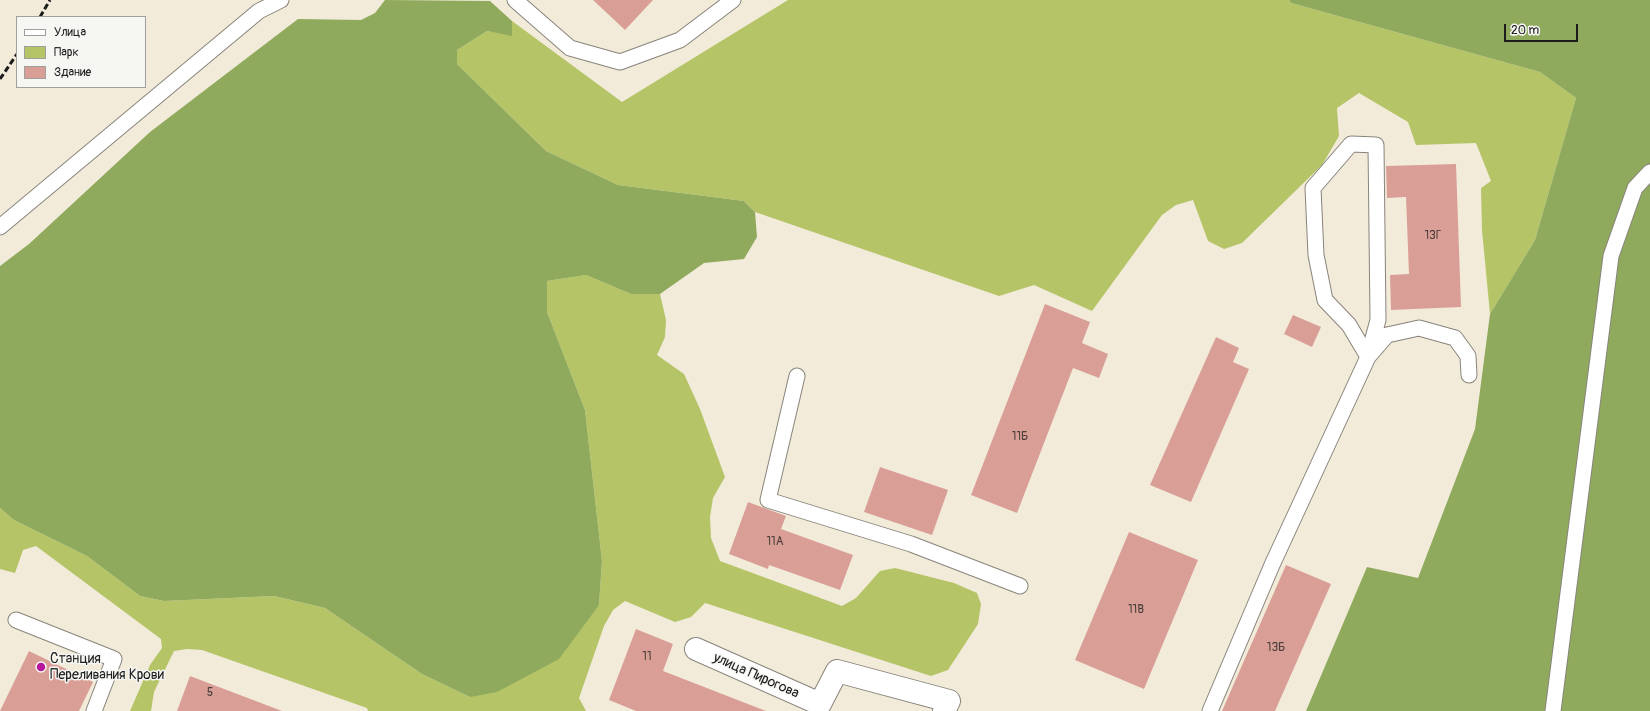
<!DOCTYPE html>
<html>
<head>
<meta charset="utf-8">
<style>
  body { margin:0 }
  #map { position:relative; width:1650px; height:711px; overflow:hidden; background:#f3ebda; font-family:Pangolin,sans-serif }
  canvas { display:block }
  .legend { position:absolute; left:16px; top:16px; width:130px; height:72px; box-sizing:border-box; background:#f6f6f2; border:1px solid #9f9f9c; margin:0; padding:5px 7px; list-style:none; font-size:12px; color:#1c1c1c }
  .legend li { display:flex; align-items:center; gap:8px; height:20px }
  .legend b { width:20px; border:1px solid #9f9f9c }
  .scale { position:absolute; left:1504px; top:24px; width:74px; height:18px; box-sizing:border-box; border:2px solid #1c1c1c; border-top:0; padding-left:5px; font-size:12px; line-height:14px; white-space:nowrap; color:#1c1c1c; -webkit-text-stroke:3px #f6f6f2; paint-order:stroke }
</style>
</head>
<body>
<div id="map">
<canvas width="1650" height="711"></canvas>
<ul class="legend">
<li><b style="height:5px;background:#fff"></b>Улица</li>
<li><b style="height:11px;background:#b4c467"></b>Парк</li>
<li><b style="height:11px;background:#d99f97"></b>Здание</li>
</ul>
<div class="scale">20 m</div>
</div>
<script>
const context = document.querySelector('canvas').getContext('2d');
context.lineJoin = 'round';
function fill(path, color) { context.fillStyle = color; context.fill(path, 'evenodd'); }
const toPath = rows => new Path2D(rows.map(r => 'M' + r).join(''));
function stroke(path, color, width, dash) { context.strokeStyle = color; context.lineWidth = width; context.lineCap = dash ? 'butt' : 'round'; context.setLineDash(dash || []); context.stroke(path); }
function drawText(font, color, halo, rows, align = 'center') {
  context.font = font + ' Pangolin,sans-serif'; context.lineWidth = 3; context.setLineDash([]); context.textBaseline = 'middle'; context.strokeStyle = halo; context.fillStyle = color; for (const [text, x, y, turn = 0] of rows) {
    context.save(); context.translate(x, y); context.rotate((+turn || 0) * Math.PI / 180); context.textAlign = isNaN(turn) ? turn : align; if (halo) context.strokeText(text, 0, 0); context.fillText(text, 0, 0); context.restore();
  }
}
fill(toPath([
  [788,0,1289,0,1291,3,1540,72,1576,98,1535,240,1490,314,1482,230,1481,188,1491,181,1476,143,1416,145,1408,122,1359,93,1337,108,1339,136,1322,165,1242,243,1224,249,1208,241,1193,200,1176,205,1162,215,1092,311,1034,285,999,296,755,212,744,201,618,185,546,151,457,64,457,50,487,31,512,35,512,21,622,102],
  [586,275,631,294,660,294,666,320,665,337,657,355,684,374,700,409,725,477,713,498,710,517,711,538,720,561,842,606,856,598,880,571,895,568,954,583,977,593,981,604,978,624,948,670,931,676,705,603,691,617,675,622,625,601,613,610,604,626,579,698,586,711,368,711,367,708,202,650,187,649,174,651,154,692,151,711,130,711,150,665,162,648,161,639,36,546,23,550,15,573,0,569,0,508,14,520,87,556,140,596,164,601,274,596,325,608,422,674,470,697,599,605,602,561,585,410,547,312,547,281]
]), '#b4c467');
fill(toPath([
  [385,0,490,1,512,21,512,36,487,31,457,50,457,64,546,151,618,185,744,201,755,212,757,237,744,259,704,263,660,294,631,294,586,275,547,281,547,312,585,410,602,561,599,605,559,659,497,692,470,697,422,674,325,608,274,596,164,601,140,596,87,556,14,520,0,508,0,266,29,244,150,132,298,19,361,20,375,13],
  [1289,0,1650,0,1650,711,1306,711,1367,567,1418,578,1475,429,1490,314,1535,240,1576,98,1540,72,1291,3]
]), '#8faa5c');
fill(toPath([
  [593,0,653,0,625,30],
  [1456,164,1461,307,1391,310,1390,275,1409,274,1406,197,1387,198,1386,166],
  [1045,304,1090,322,1082,343,1108,354,1099,378,1073,368,1017,513,971,495],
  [1293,315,1321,327,1312,347,1284,334],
  [1216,337,1239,348,1233,362,1249,369,1191,502,1150,485],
  [880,467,948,490,932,535,864,512],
  [748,502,786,516,781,529,853,555,840,590,769,565,768,569,729,554],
  [1129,532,1198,560,1144,689,1075,660],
  [1286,565,1331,584,1275,711,1222,711],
  [636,629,673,644,663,671,766,711,636,711,609,700],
  [29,651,93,682,79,711,0,711],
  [190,676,282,711,177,711]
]), '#d99f97');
const lane = toPath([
  [515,0,570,48,620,62,680,40,733,0],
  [0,227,259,11,281,0],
  [797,376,768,500,911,544,1020,586],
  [16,620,114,659,94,711],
  [1210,711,1272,565,1368,357,1378,320,1376,145,1351,144,1313,188,1316,255,1325,300,1349,325,1368,357,1387,335,1419,328,1455,338,1468,356,1469,375],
  [1553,711,1611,256,1635,188,1650,172]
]);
const street = toPath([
  [696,649,820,704,837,671,949,701,944,711]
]);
stroke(lane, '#88847b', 17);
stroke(street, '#88847b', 24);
stroke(lane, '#fff', 15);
stroke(street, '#fff', 22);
stroke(toPath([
  [40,17,50,0],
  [0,79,17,54]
]), '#1c1c1c', 3, [6, 3]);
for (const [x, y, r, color] of [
  [41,667,5,"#b5179e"]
]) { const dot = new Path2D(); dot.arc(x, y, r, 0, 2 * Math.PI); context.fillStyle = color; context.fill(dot); stroke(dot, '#f6f6f2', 1.5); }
drawText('12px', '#4b3d3b', null, [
  ["13Г",1433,236],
  ["11Б",1020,437],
  ["11А",775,542],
  ["11В",1136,610],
  ["13Б",1276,648],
  ["11",647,657],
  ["5",210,693]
]);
drawText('14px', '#1c1c1c', '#f6f6f2', [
  ["Станция",50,659],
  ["Переливания Крови",50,675]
], 'left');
drawText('14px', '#1c1c1c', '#f6f6f2', [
  ["улица Пирогова",756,676,24]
]);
</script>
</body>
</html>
